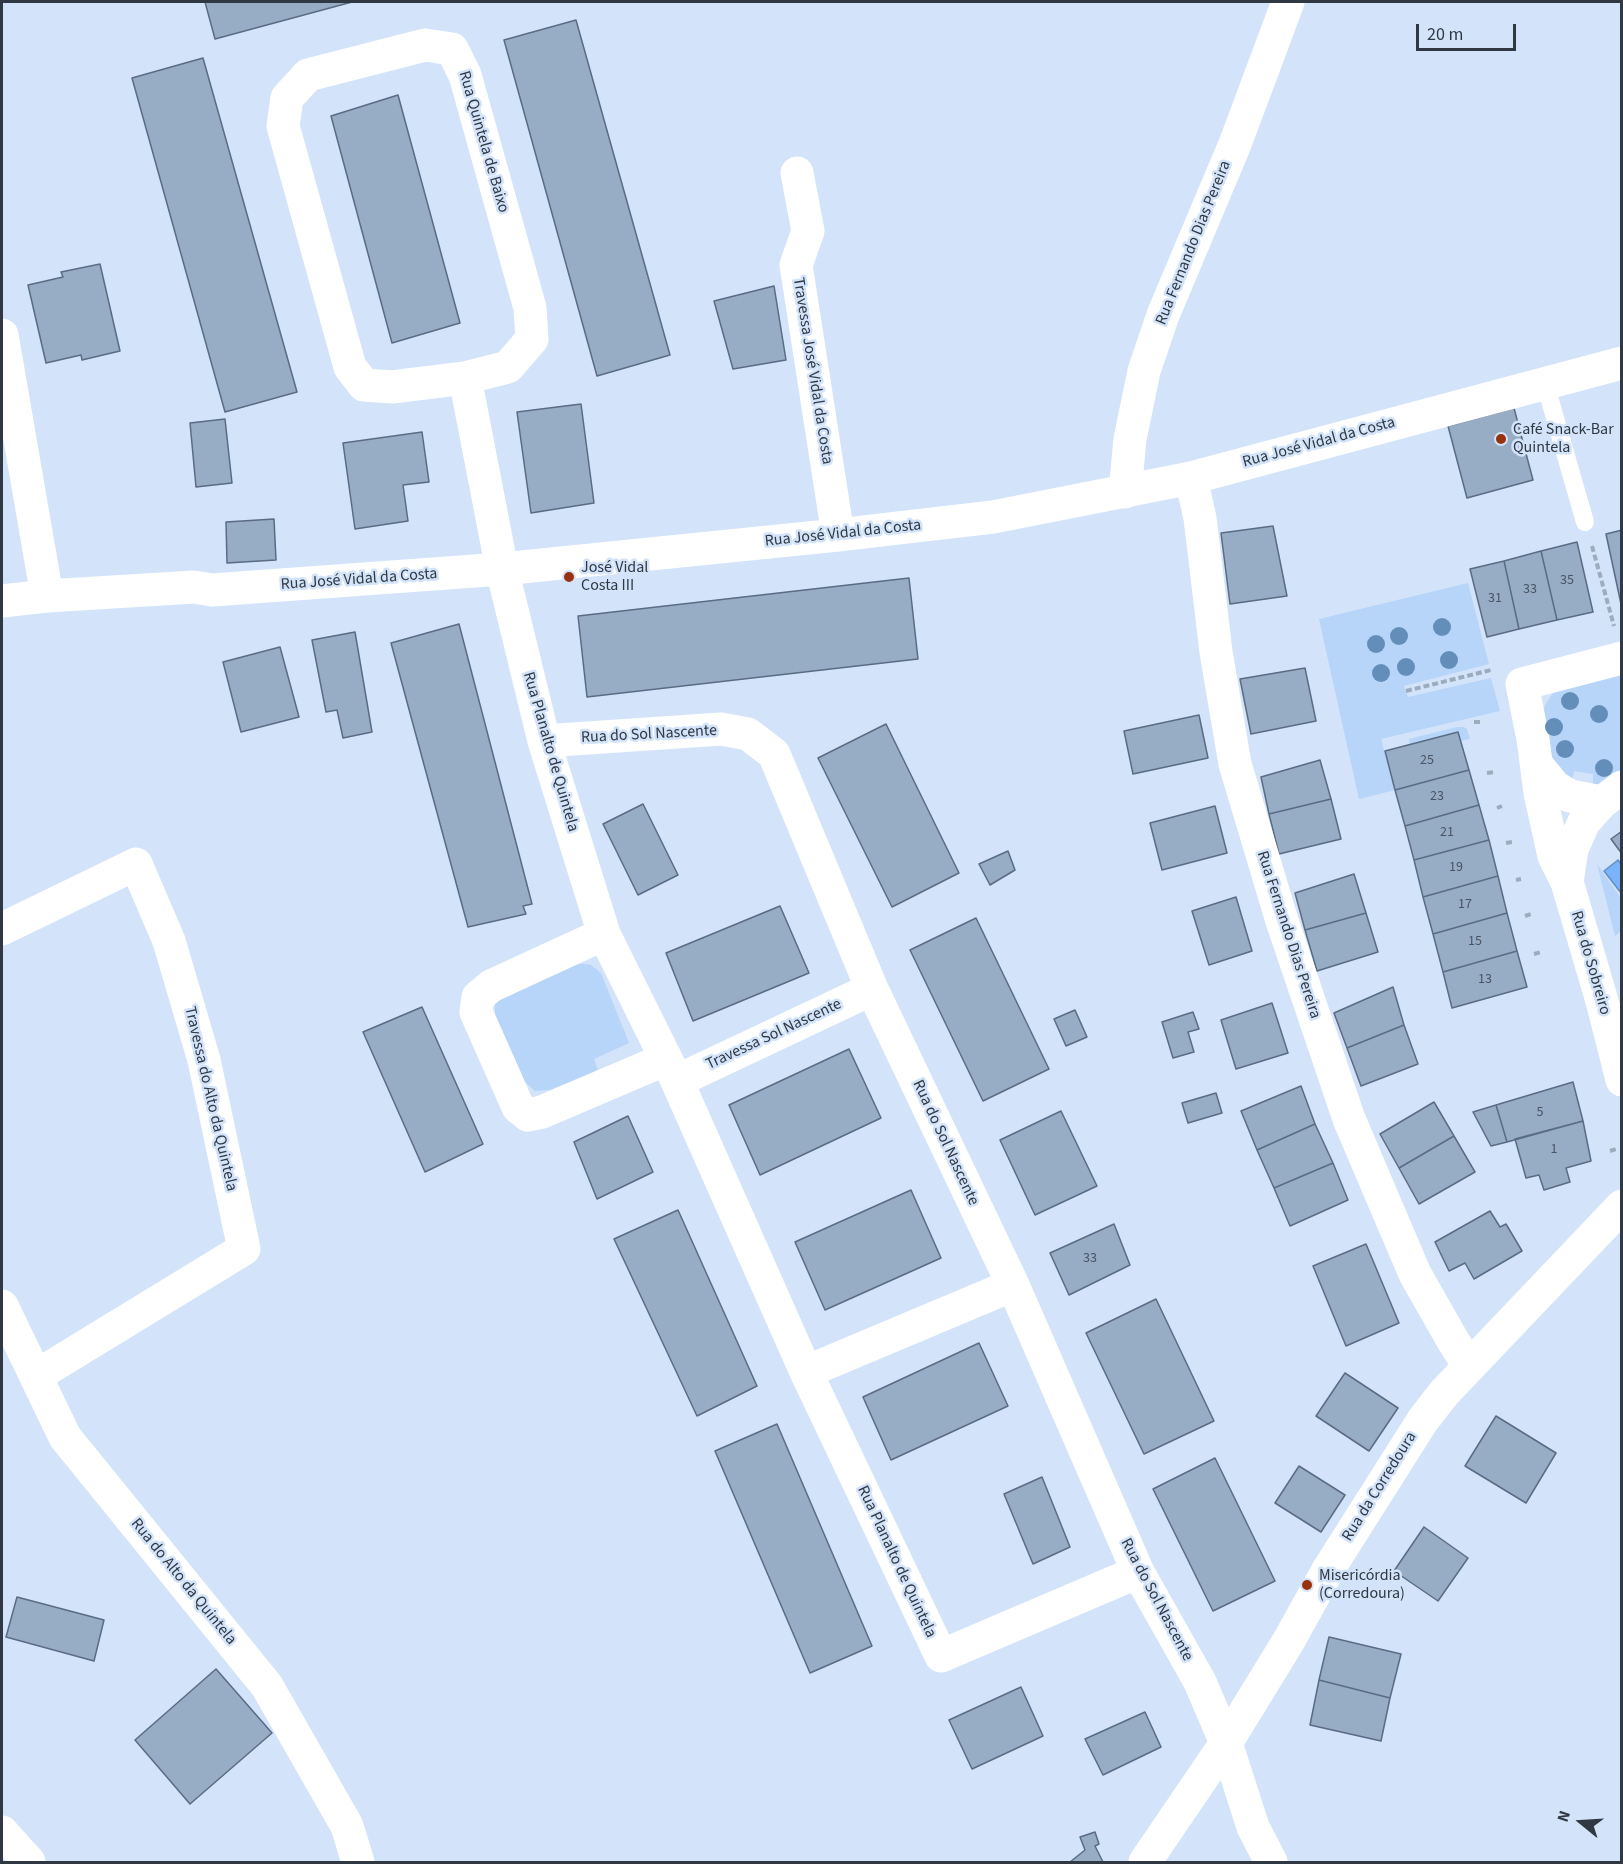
<!DOCTYPE html>
<html>
<head>
<meta charset="utf-8">
<style>
  body { margin:0 }
  #map { position:relative; width:1623px; height:1864px; overflow:hidden; background:#d3e4fa; font-family:"Source Sans 3",sans-serif }
  canvas { display:block }
  .frame { position:absolute; inset:0; border:3px solid #303843; pointer-events:none }
  .north { position:absolute; left:1551px; top:1792px; width:60px; height:60px; -webkit-text-stroke:4px #d3e4fa; paint-order:stroke; rotate:288deg; font-size:16px; font-weight:700; line-height:24px; text-align:center; color:#303843 }
  .north::after { content:''; display:block; margin:auto; width:21px; height:27px; background:#303843; clip-path:polygon(50% 0,100% 100%,50% 72%,0 100%) }
  .scale { position:absolute; left:1416px; top:24px; width:100px; height:27px; box-sizing:border-box; border:3px solid #303843; border-top:0; padding-left:8px; font-size:18px; line-height:21px; white-space:nowrap; color:#303843; -webkit-text-stroke:4px #d3e4fa; paint-order:stroke }
</style>
</head>
<body>
<div id="map">
<canvas width="1623" height="1864"></canvas>
<div class="frame"></div>
<div class="north">N</div>
<div class="scale">20 m</div>
</div>
<script>
const context = document.querySelector('canvas').getContext('2d');
context.lineJoin = 'round';
function fill(path, color) { context.fillStyle = color; context.fill(path, 'evenodd'); }
const toPath = rows => new Path2D(rows.map(r => 'M' + r).join(''));
function stroke(path, color, width, dash) { context.strokeStyle = color; context.lineWidth = width; context.lineCap = dash ? 'butt' : 'round'; context.setLineDash(dash || []); context.stroke(path); }
function drawText(font, color, halo, rows, align = 'center') {
  context.font = font + ' "Source Sans 3",sans-serif'; context.lineWidth = 5; context.setLineDash([]); context.textBaseline = 'middle'; context.strokeStyle = halo; context.fillStyle = color; for (const [text, x, y, turn = 0] of rows) {
    context.save(); context.translate(x, y); context.rotate((+turn || 0) * Math.PI / 180); context.textAlign = isNaN(turn) ? turn : align; if (halo) context.strokeText(text, 0, 0); context.fillText(text, 0, 0); context.restore();
  }
}
fill(toPath([
  [1468,583,1489,664,1404,686,1408,697,1491,678,1500,711,1381,739,1395,790,1359,799,1319,619],
  [1621,669,1621,773,1603,786,1593,785,1593,774,1574,771,1572,782,1556,771,1541,724,1545,705,1553,693,1569,683],
  [1457,727,1464,727,1467,729,1470,739,1461,741,1458,732,1410,745,1409,739],
  [1597,864,1621,898,1621,931,1615,936],
  [578,963,591,965,601,973,629,1043,594,1059,598,1070,550,1090,535,1091,525,1082,495,1016,495,1003,505,994]
]), '#b7d4f9');
const water = toPath([
  [1618,860,1621,864,1621,893,1604,871,1618,860]
]);
fill(water, '#79b3fa');
stroke(water, '#638ec3', 1.5);
const building = toPath([
  [205,2,352,2,215,39,205,2],
  [576,20,670,355,597,376,504,40,576,20],
  [203,58,297,392,225,412,132,78,203,58],
  [398,95,460,323,392,343,331,116,398,95],
  [100,264,120,351,82,360,81,355,46,363,28,285,63,277,61,272,100,264],
  [774,286,786,360,733,369,714,301,774,286],
  [581,404,594,503,531,513,517,412,581,404],
  [1514,408,1533,480,1467,498,1448,426,1514,408],
  [225,419,232,483,196,487,190,423,225,419],
  [422,432,429,482,403,485,408,521,355,529,343,443,422,432],
  [274,519,276,560,227,563,226,522,274,519],
  [1273,526,1287,596,1230,604,1221,533,1273,526],
  [1622,530,1622,604,1621,604,1606,534,1622,530],
  [1577,542,1593,612,1557,620,1541,551,1577,542],
  [1541,551,1557,620,1519,629,1504,561,1541,551],
  [1504,561,1519,629,1487,637,1470,569,1504,561],
  [909,578,918,659,587,697,578,616,909,578],
  [459,624,532,904,523,906,526,914,468,927,391,643,459,624],
  [355,632,372,732,343,738,337,710,326,712,312,640,355,632],
  [280,647,299,717,241,732,223,662,280,647],
  [1305,668,1316,721,1251,734,1240,679,1305,668],
  [1199,715,1208,758,1133,774,1124,731,1199,715],
  [886,724,959,873,892,907,818,758,886,724],
  [1458,732,1469,770,1395,790,1385,751,1458,732],
  [1320,760,1331,799,1269,814,1261,777,1320,760],
  [1469,770,1479,805,1405,826,1395,790,1469,770],
  [1331,799,1341,839,1279,854,1269,814,1331,799],
  [643,804,678,875,638,895,603,824,643,804],
  [1479,805,1489,840,1414,860,1405,826,1479,805],
  [1215,806,1227,853,1162,870,1150,823,1215,806],
  [1622,831,1622,854,1611,839,1622,831],
  [1489,840,1498,876,1423,897,1414,860,1489,840],
  [1008,851,1015,870,990,885,979,864,1008,851],
  [1354,874,1366,913,1305,930,1295,893,1354,874],
  [1498,876,1507,913,1433,934,1423,897,1498,876],
  [1236,897,1252,951,1209,965,1192,911,1236,897],
  [780,906,809,973,693,1021,666,953,780,906],
  [1366,913,1378,952,1317,971,1305,930,1366,913],
  [1507,913,1517,951,1443,972,1433,934,1507,913],
  [976,918,1049,1069,983,1101,910,950,976,918],
  [1517,951,1527,987,1452,1008,1443,972,1517,951],
  [1393,987,1404,1025,1347,1048,1334,1013,1393,987],
  [1272,1003,1288,1053,1236,1069,1221,1020,1272,1003],
  [422,1007,483,1144,425,1172,363,1032,422,1007],
  [1075,1010,1087,1037,1066,1046,1054,1019,1075,1010],
  [1193,1012,1199,1029,1188,1032,1194,1052,1173,1058,1162,1022,1193,1012],
  [1404,1025,1418,1064,1361,1086,1347,1048,1404,1025],
  [849,1049,881,1118,760,1175,729,1105,849,1049],
  [1573,1082,1583,1121,1507,1142,1496,1105,1573,1082],
  [1301,1086,1315,1124,1257,1150,1241,1111,1301,1086],
  [1216,1093,1222,1113,1188,1123,1182,1103,1216,1093],
  [1434,1102,1454,1136,1399,1168,1380,1134,1434,1102],
  [1496,1105,1507,1142,1491,1146,1473,1112,1496,1105],
  [1061,1111,1097,1186,1035,1215,1000,1140,1061,1111],
  [628,1116,653,1172,597,1199,574,1142,628,1116],
  [1583,1121,1591,1161,1566,1168,1570,1182,1544,1190,1539,1175,1526,1178,1515,1139,1583,1121],
  [1315,1124,1333,1163,1274,1188,1257,1150,1315,1124],
  [1454,1136,1475,1172,1419,1204,1399,1168,1454,1136],
  [1333,1163,1348,1200,1290,1226,1274,1188,1333,1163],
  [911,1190,941,1258,825,1310,795,1242,911,1190],
  [678,1210,757,1386,697,1416,614,1239,678,1210],
  [1490,1211,1500,1227,1506,1224,1522,1251,1474,1279,1465,1263,1449,1271,1435,1242,1490,1211],
  [1114,1224,1130,1265,1069,1295,1050,1253,1114,1224],
  [1366,1244,1399,1323,1346,1346,1313,1266,1366,1244],
  [1156,1299,1214,1421,1144,1454,1086,1333,1156,1299],
  [979,1343,1008,1406,891,1460,863,1397,979,1343],
  [1345,1373,1398,1408,1369,1451,1316,1416,1345,1373],
  [1496,1416,1556,1453,1526,1503,1465,1466,1496,1416],
  [777,1424,872,1646,810,1673,715,1451,777,1424],
  [1215,1458,1275,1581,1213,1611,1153,1489,1215,1458],
  [1299,1466,1345,1495,1321,1532,1275,1503,1299,1466],
  [1042,1477,1070,1547,1033,1564,1004,1494,1042,1477],
  [1424,1527,1468,1558,1438,1601,1394,1571,1424,1527],
  [17,1597,104,1620,94,1661,6,1637,17,1597],
  [1329,1637,1401,1654,1390,1698,1319,1680,1329,1637],
  [216,1669,272,1733,190,1804,135,1740,216,1669],
  [1319,1680,1390,1698,1381,1741,1310,1725,1319,1680],
  [1021,1687,1043,1736,972,1769,949,1720,1021,1687],
  [1145,1712,1161,1747,1103,1775,1085,1739,1145,1712],
  [1095,1832,1099,1844,1095,1846,1103,1862,1070,1862,1085,1850,1080,1837,1095,1832]
]);
fill(building, '#97acc5');
stroke(building, '#5a6c84', 1.5);
stroke(toPath([
  [1592,546,1614,626],
  [1406,691,1491,670],
  [1474,722,1481,722],
  [1487,773,1494,772],
  [1497,808,1502,806],
  [1506,843,1512,842],
  [1516,880,1521,879],
  [1525,916,1531,914],
  [1534,954,1541,952],
  [1610,1151,1616,1149]
]), '#9dabbd', 4, [6, 3]);
stroke(toPath([
  [1545,383,1585,522]
]), '#fff', 18);
stroke(toPath([
  [425,45,452,49,465,75,530,308,532,339,508,367,465,378,392,387,364,385,350,367,283,126,287,98,308,75,425,45],
  [797,173,808,231,796,265,838,535],
  [2,335,47,596],
  [465,378,502,569,544,741,604,934,677,1081,806,1372,941,1656,1138,1572],
  [1191,478,1200,518,1216,652,1235,764,1282,921,1349,1119,1415,1274,1452,1339,1460,1352,1471,1364],
  [1125,492,1130,439,1144,371,1163,315,1235,144,1288,2],
  [2,601,47,596,194,587,212,590,502,569,838,535,993,517,1191,478,1622,363],
  [1622,658,1522,684,1533,739,1540,793,1554,856,1567,882,1602,1001,1622,1080],
  [544,741,721,729,748,734,774,754,872,989,1013,1285,1138,1572,1200,1682,1226,1743,1253,1827,1271,1862],
  [1537,765,1555,787,1570,796,1602,802],
  [1567,882,1572,849,1584,822,1602,802,1622,787],
  [2,929,136,864,169,941,204,1060,244,1249,36,1376],
  [604,934,491,986,478,997,476,1012,518,1107,528,1115,542,1112,666,1059],
  [677,1081,872,989],
  [2,1306,65,1437,267,1686,347,1826,358,1862],
  [806,1372,1013,1285],
  [1145,1862,1226,1743,1288,1642,1328,1570,1423,1420,1444,1393,1622,1206]
]), '#fff', 33);
stroke(toPath([
  [2,1832,29,1862]
]), '#fff', 33);
context.fillStyle = '#648eba';
for (const [x, y] of [
  [1442,627],
  [1399,636],
  [1376,644],
  [1449,660],
  [1406,667],
  [1381,673],
  [1570,701],
  [1599,714],
  [1554,727],
  [1565,749],
  [1604,768]
]) { context.beginPath(); context.arc(x, y, 9, 0, 2 * Math.PI); context.fill(); }
for (const [x, y, r, color] of [
  [1501,439,6,"#98320d"],
  [569,577,6,"#98320d"],
  [1307,1585,6,"#98320d"]
]) { const dot = new Path2D(); dot.arc(x, y, r, 0, 2 * Math.PI); context.fillStyle = color; context.fill(dot); stroke(dot, '#d3e4fa', 2); }
drawText('14px', '#4a5564', null, [
  ["35",1567,581],
  ["33",1530,590],
  ["31",1495,599],
  ["25",1427,761],
  ["23",1437,797],
  ["21",1447,833],
  ["19",1456,868],
  ["17",1465,905],
  ["15",1475,942],
  ["13",1485,980],
  ["5",1540,1113],
  ["1",1554,1150],
  ["33",1090,1259]
]);
drawText('16px', '#303843', '#d3e4fa', [
  ["Rua Quintela de Baixo",483,142,74],
  ["Rua Fernando Dias Pereira",1194,243,-68],
  ["Travessa José Vidal da Costa",812,371,81],
  ["Rua José Vidal da Costa",1319,443,-15],
  ["Rua José Vidal da Costa",843,534,-6],
  ["Rua José Vidal da Costa",359,580,-4],
  ["Rua do Sol Nascente",649,735,-3],
  ["Rua Planalto de Quintela",550,752,74],
  ["Rua Fernando Dias Pereira",1288,935,72],
  ["Rua do Sobreiro",1590,963,74],
  ["Travessa Sol Nascente",774,1035,-25],
  ["Travessa do Alto da Quintela",210,1099,77],
  ["Rua do Sol Nascente",945,1143,65],
  ["Rua da Corredoura",1380,1487,-58],
  ["Rua Planalto de Quintela",896,1562,65],
  ["Rua do Alto da Quintela",183,1582,51],
  ["Rua do Sol Nascente",1156,1600,62]
]);
drawText('16px', '#303843', '#d3e4fa', [
  ["Café Snack-Bar",1513,430],
  ["Quintela",1513,448],
  ["José Vidal",581,568],
  ["Costa III",581,586],
  ["Misericórdia",1319,1576],
  ["(Corredoura)",1319,1594]
], 'left');
</script>
</body>
</html>
